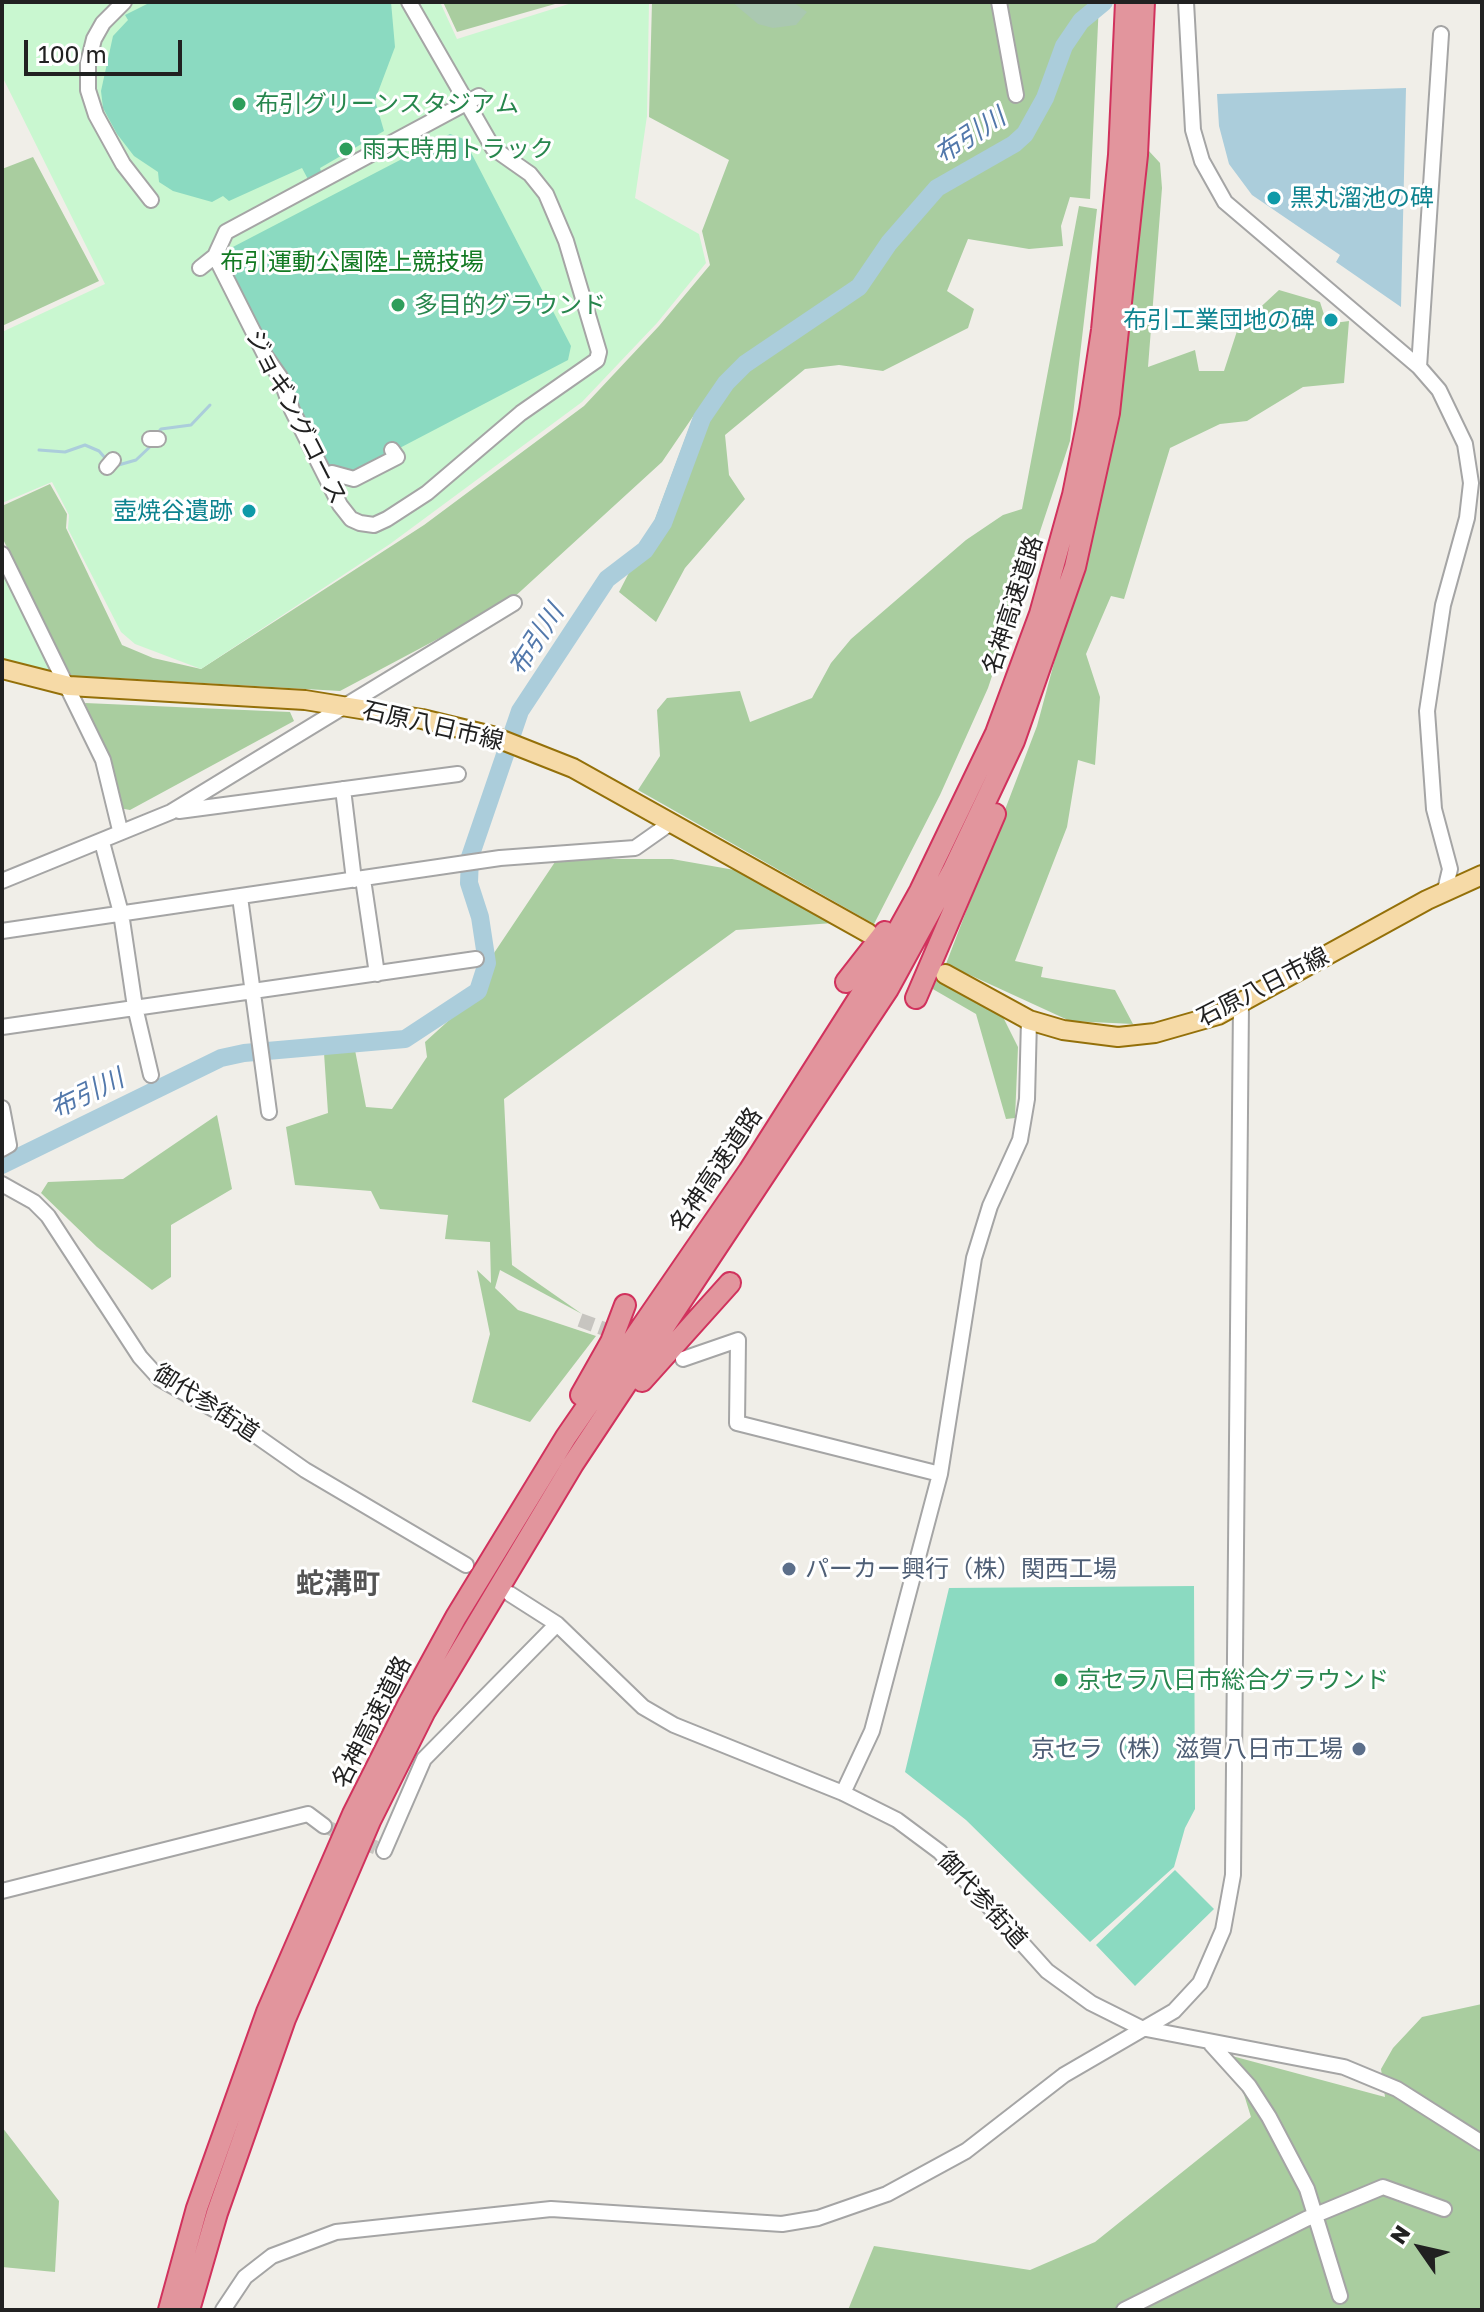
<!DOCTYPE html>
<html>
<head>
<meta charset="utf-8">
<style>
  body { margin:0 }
  #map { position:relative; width:1484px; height:2312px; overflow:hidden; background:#f0eee8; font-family:"Golos Text",sans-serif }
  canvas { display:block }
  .frame { position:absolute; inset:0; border:4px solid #212121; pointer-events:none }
  .north { position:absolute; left:1380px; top:2208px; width:80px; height:80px; -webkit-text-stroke:6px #fff; paint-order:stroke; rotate:304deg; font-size:22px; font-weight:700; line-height:32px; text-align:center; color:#212121 }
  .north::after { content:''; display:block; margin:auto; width:28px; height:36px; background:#212121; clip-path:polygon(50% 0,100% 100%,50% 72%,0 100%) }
  .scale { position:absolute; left:24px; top:40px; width:158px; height:36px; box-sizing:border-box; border:4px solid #212121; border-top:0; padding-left:10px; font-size:24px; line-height:28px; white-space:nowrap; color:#212121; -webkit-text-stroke:6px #fff; paint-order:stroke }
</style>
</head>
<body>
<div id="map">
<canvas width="1484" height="2312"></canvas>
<div class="frame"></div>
<div class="north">N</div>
<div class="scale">100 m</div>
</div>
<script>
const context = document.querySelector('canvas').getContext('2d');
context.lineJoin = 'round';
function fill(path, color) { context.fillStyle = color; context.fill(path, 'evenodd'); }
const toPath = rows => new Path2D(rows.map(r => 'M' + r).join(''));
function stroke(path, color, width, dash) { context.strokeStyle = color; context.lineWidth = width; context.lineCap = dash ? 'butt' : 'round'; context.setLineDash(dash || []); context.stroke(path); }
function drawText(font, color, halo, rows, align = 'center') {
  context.font = font + ' "Golos Text","Noto Sans JP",sans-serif'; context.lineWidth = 6; context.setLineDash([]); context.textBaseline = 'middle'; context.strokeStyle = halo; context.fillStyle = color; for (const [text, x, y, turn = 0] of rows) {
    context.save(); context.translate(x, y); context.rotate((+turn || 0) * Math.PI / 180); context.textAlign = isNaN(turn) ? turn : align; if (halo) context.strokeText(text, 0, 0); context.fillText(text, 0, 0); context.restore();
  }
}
fill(toPath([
  [443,2,562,2,457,32],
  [652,2,1099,2,1090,199,1070,197,1061,226,1063,246,1029,249,968,239,947,291,974,309,968,328,883,371,839,365,805,369,725,435,729,475,745,499,685,568,656,622,619,592,651,530,694,415,662,462,511,600,340,691,99,677,70,680,2,537,2,506,50,484,67,514,66,528,122,645,153,658,201,669,424,525,584,406,659,326,710,265,702,231,729,160,649,117],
  [1143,150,1148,150,1160,163,1162,188,1148,367,1195,350,1199,371,1224,371,1238,328,1279,290,1320,302,1327,324,1349,321,1344,383,1303,387,1247,421,1220,424,1170,448,1124,599,1111,596,1086,654,1100,697,1095,765,1078,760,1067,827,1015,961,1043,967,1041,977,1115,990,1133,1024,1070,1021,946,964,1037,726,1117,429],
  [33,157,99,281,2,326,2,169],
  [1079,206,1097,209,1070,441,988,688,940,795,874,924,638,790,660,756,657,710,667,698,740,691,750,722,812,698,831,663,851,639,966,540,1003,515,1022,509],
  [85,703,290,712,294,721,130,810,119,808,109,760],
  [557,859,672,859,746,872,833,923,736,930,504,1099,512,1265,582,1314,500,1270,495,1288,518,1310,596,1336,530,1422,472,1402,490,1334,477,1270,491,1283,490,1242,445,1239,448,1215,380,1209,371,1191,295,1185,286,1127,328,1113,324,1053,355,1050,366,1107,392,1109,427,1057,425,1042,489,984,494,953],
  [937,980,1003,1017,1018,1047,1015,1118,1006,1119,976,1014,931,988],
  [217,1115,232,1189,171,1225,171,1277,152,1290,97,1247,41,1193,48,1182,123,1179],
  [1482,2004,1482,2310,848,2310,874,2246,1030,2270,1095,2242,1251,2117,1232,2056,1385,2097,1381,2069,1393,2048,1422,2017],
  [2,2127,59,2201,55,2272,2,2267]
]), '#a9cd9f');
fill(toPath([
  [732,2,793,2,807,12,796,25,773,28,758,24]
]), '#aac8b1');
fill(toPath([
  [2,2,440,2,457,39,575,2,649,2,647,116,635,198,699,234,706,263,657,323,582,402,390,544,201,669,135,644,121,632,68,529,69,515,52,482,2,503,2,332,105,284,2,76],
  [2,541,58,675,2,661]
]), '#c9f7d0');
fill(toPath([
  [151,2,391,2,395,47,375,100,384,131,320,168,322,175,310,183,302,168,229,201,223,196,212,202,173,191,159,182,158,172,134,156,117,134,103,108,101,91,113,36,128,20,125,15],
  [450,134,464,139,571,346,568,360,350,474,330,469,224,263,229,249],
  [1194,1586,1195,1809,1185,1828,1174,1867,1090,1942,966,1820,905,1772,949,1588],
  [1175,1870,1214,1909,1135,1986,1096,1945]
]), '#8bdac1');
fill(toPath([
  [1406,88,1401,307,1336,262,1340,255,1252,195,1229,164,1219,126,1217,94]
]), '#abcddb');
stroke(toPath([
  [156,435,161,429,191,425,210,405],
  [39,450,65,452,85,445,99,451,106,459],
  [115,466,136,460,154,443]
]), '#abcddb', 3);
stroke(toPath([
  [2,1165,221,1058,244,1053,405,1039,478,991,487,963,480,917,469,883,470,857,520,711,607,579,645,550,663,523,702,418,726,383,745,364,859,287,889,243,937,188,1014,144,1025,134,1045,98,1064,46,1081,21,1104,2]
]), '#abcddb', 18);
stroke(toPath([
  [580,1320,621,1335],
  [324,1826,384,1851]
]), '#c7c5c0', 14, [14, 7]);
const minor = toPath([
  [124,2,103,23,94,39,88,63,88,90,96,115,123,164,151,200],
  [999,2,1016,95],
  [1186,2,1193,130,1202,161,1225,202,1419,367,1439,390,1465,444,1471,483,1467,518,1443,605,1427,711,1434,809,1450,869,1445,890],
  [215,256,266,357,280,377,292,410,340,505,351,519,360,523,374,525,387,519,427,493,521,413,597,360,599,352,566,241,546,194,530,174,493,148,409,2],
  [200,268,215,256,226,232,479,96],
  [1419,367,1441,34],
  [150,439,158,439],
  [107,467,113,460],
  [327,476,332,473,354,479,397,457,392,450],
  [2,554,103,760,120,830],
  [343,789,354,880],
  [179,811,458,774],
  [102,842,121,913,135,1007,151,1075],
  [363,879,377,974],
  [2,881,171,812,514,603],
  [240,897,269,1112],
  [2,931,500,858,635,848,672,822],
  [2,1027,476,959],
  [2,1108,9,1145,2,1149],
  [2,1184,34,1202,48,1216,140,1357,160,1379,238,1423,305,1470,466,1565],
  [683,1359,738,1340,737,1423,940,1474],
  [510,1594,557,1624,643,1707,674,1725,843,1793,897,1820,940,1852,1047,1971,1091,2003,1141,2028,1344,2067,1397,2089,1482,2143],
  [843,1793,872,1731,940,1474,974,1258,990,1206,1020,1140,1027,1099,1029,1020],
  [384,1851,424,1759,557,1624],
  [2,1891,308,1814,324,1826],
  [1211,2044,1249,2086,1269,2117,1307,2189,1340,2296],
  [223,2310,245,2277,272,2256,336,2232,551,2209,782,2224,818,2218,887,2194,966,2151,1064,2075,1174,2011,1200,1983,1223,1930,1233,1875,1241,1003],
  [1124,2310,1306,2219,1383,2187,1444,2209]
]);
const major = toPath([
  [2,669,69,686,305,700,422,719,492,736,573,768,868,933],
  [945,974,1029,1020,1063,1030,1118,1037,1155,1033,1218,1015,1427,900,1482,875]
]);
const highway = toPath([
  [846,982,885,932],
  [916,998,995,814],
  [642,1381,730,1283],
  [581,1395,611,1342,625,1305],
  [169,2310,197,2208,267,2012,353,1814,409,1703,456,1617,566,1437,749,1171,871,979,920,891,996,733,1040,614,1073,495,1090,410,1102,330,1119,155,1126,2],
  [189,2310,217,2213,285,2019,370,1821,425,1711,573,1464,888,989,953,870,1014,741,1075,567,1109,413,1137,155,1144,2]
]);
stroke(minor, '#a5a5a5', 18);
stroke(major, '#947009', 22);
stroke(highway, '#d1325d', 24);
stroke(minor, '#fff', 14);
stroke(major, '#f6daa7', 18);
stroke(highway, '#e2959d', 20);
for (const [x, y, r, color] of [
  [239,104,8,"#2e9e5b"],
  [346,149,8,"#2e9e5b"],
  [1274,198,8,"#0f9aa8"],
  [398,305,8,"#2e9e5b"],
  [1331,320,8,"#0f9aa8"],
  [249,511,8,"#0f9aa8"],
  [789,1569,8,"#5c6f8a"],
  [1061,1680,8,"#2e9e5b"],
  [1359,1749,8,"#5c6f8a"]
]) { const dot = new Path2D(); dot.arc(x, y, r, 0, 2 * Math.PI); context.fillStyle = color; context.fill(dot); stroke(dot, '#fff', 3); }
drawText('24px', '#27864d', '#fff', [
  ["布引グリーンスタジアム",255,104],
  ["雨天時用トラック",362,149],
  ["多目的グラウンド",414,305],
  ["京セラ八日市総合グラウンド",1077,1680]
], 'left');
drawText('24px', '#0d838f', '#fff', [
  ["黒丸溜池の碑",1290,198,"left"],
  ["布引工業団地の碑",1315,320],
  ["壺焼谷遺跡",233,511]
], 'right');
drawText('24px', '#137a23', '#fff', [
  ["布引運動公園陸上競技場",352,262]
]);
drawText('24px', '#212121', '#fff', [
  ["ジョギングコース",296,417,63],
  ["名神高速道路",1013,605,-72],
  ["石原八日市線",433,726,13],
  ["石原八日市線",1263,987,-27],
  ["名神高速道路",716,1170,-56],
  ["御代参街道",206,1403,33],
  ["名神高速道路",372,1722,-63],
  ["御代参街道",982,1900,48]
]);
drawText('24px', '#4e5e75', '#fff', [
  ["パーカー興行（株）関西工場",805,1569],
  ["京セラ（株）滋賀八日市工場",1343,1749,"right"]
], 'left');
drawText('italic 26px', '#5278ab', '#fff', [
  ["布引川",970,136,-33],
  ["布引川",536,640,-57],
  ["布引川",87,1094,-26]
]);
drawText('bold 28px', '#545454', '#fff', [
  ["蛇溝町",338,1584]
]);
</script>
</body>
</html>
